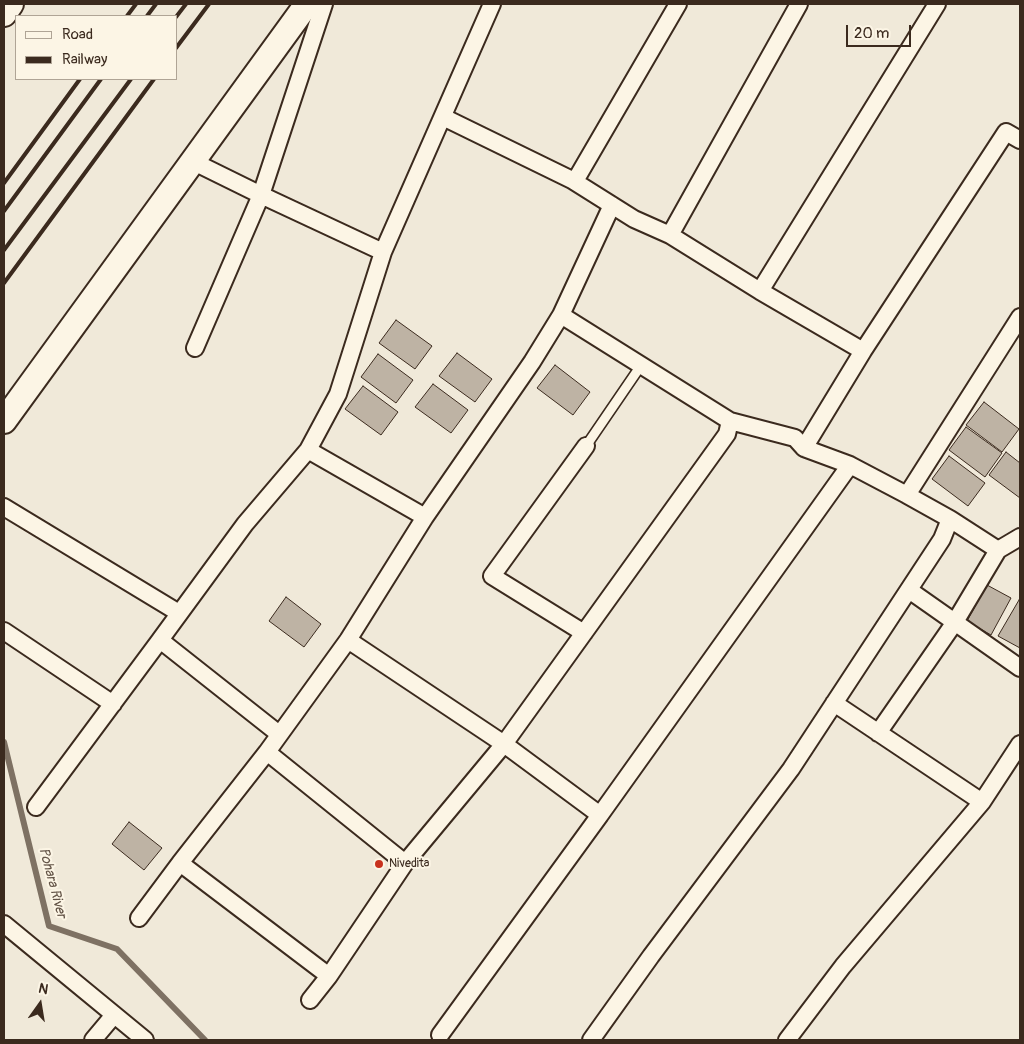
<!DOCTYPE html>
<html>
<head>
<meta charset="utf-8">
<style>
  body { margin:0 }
  #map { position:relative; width:1024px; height:1044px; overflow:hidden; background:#f0e9d9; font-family:Pangolin,sans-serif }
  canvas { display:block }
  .frame { position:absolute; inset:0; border:5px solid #3b2a1e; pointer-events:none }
  .legend { position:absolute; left:15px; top:15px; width:162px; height:65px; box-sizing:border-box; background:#fcf5e5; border:1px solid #afa495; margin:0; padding:6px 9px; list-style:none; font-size:15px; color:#3b2a1e }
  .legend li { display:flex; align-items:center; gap:10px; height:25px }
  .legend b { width:25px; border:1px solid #afa495 }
  .north { position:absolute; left:15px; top:979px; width:50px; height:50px; -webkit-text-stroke:4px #fcf5e5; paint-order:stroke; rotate:13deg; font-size:14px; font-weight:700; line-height:20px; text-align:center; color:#3b2a1e }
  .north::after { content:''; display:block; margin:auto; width:18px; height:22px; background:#3b2a1e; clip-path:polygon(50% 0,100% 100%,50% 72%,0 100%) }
  .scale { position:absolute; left:846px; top:25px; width:65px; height:22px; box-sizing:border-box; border:2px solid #3b2a1e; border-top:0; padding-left:6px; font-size:15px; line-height:18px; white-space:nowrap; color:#3b2a1e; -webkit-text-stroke:4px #fcf5e5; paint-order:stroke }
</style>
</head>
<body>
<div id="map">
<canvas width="1024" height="1044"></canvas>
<div class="frame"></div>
<ul class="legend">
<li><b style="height:6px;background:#fcf5e5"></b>Road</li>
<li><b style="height:6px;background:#3b2a1e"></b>Railway</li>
</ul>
<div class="north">N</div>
<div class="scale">20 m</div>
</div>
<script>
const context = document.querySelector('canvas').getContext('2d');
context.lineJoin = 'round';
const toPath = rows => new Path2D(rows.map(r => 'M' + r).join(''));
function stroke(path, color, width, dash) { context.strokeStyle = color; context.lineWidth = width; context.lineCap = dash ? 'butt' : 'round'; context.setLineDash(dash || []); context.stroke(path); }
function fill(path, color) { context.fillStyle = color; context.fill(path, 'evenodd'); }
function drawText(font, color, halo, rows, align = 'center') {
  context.font = font + ' Pangolin,sans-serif'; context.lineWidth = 4; context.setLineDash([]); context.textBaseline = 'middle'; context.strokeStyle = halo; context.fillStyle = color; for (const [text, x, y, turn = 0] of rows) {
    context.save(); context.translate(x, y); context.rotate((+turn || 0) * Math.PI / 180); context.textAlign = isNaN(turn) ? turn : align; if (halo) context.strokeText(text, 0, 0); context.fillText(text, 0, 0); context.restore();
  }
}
stroke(toPath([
  [4,742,49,926,117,949,205,1040]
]), '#7e7163', 6);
const building = toPath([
  [396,320,432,346,415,369,379,343,396,320],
  [457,353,492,379,475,402,439,376,457,353],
  [378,354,413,380,396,403,361,377,378,354],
  [555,365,590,392,573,415,537,388,555,365],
  [433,384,468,410,451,433,415,407,433,384],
  [363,386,398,412,381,435,345,409,363,386],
  [984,402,1019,429,1002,452,966,425,984,402],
  [966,427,1002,453,985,477,949,450,966,427],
  [1006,452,1020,463,1020,498,989,475,1006,452],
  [949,456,985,483,968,506,932,479,949,456],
  [987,585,1011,598,991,635,967,621,987,585],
  [286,597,321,624,304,647,269,621,286,597],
  [1019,600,1020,601,1020,648,998,636,1019,600],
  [129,822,162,848,144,870,112,844,129,822]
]);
fill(building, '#beb3a4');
stroke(building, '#3b2a1e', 1);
const lane = toPath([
  [586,446,642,364]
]);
const street = toPath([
  [443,117,572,180,634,219,670,235,760,291,937,4],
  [194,162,261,195,383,252],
  [575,181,678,4],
  [612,205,561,315,730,421,795,438,804,448,850,465,907,495,950,519,998,550,1020,537],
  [670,235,799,4],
  [760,291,863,351],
  [195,348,261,195,324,4],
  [804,448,863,351,1006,132,1020,140],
  [907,495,1020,317],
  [4,507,179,613],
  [425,517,308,450,338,394,383,252,492,4],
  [909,590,1020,668],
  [4,631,113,704],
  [584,633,492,576,586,446],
  [348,640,504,744,727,434,730,421],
  [834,703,982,802],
  [878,733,955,622,998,550],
  [279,734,160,640,245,524,308,450],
  [267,752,405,863,504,744,600,815,850,465],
  [36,807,160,640],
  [180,863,329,976],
  [139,918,180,863,267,752,348,640,425,517,532,362,561,315],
  [4,924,145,1040],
  [310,1000,329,976,405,863],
  [440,1035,600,815],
  [93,1040,114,1015],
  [591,1040,651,956,791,769,942,539,950,519],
  [787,1040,843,966,982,802,1020,744]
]);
const secondary = toPath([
  [4,14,11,4],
  [4,421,307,4]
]);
stroke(lane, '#3b2a1e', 12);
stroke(street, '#3b2a1e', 20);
stroke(secondary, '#3b2a1e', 28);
stroke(lane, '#fcf5e5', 9);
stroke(street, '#fcf5e5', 16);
stroke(secondary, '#fcf5e5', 24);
stroke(toPath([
  [127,16,136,4],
  [147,16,156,4],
  [176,17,186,4],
  [176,48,209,4],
  [4,183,80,79],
  [4,211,101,79],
  [4,250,131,79],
  [4,283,154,79]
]), '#3b2a1e', 4);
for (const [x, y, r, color] of [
  [379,864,5,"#c8321e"]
]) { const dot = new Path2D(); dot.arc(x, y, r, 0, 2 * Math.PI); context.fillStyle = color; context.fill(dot); stroke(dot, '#fcf5e5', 2); }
drawText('12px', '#3b2a1e', '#fcf5e5', [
  ["Nivedita",389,864]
], 'left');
drawText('italic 14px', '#625346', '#fcf5e5', [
  ["Pohara River",52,883,75]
]);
</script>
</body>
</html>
